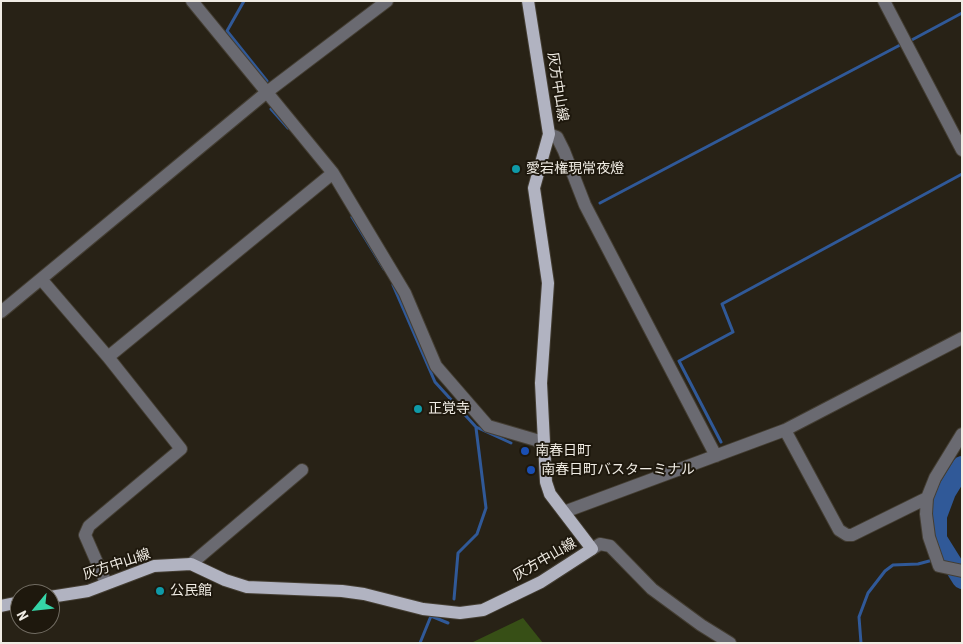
<!DOCTYPE html>
<html>
<head>
<meta charset="utf-8">
<style>
  body { margin:0 }
  #map { position:relative; width:963px; height:644px; overflow:hidden; background:#282216; font-family:"Roboto Condensed",sans-serif }
  canvas { display:block }
  .frame { position:absolute; inset:0; border:2px solid #f0ece4; pointer-events:none }
  .north { position:absolute; left:10px; top:584px; width:50px; height:50px; box-sizing:border-box; background:#1e180d; border:1px solid #726d63; border-radius:50%; rotate:242deg; font-size:14px; font-weight:700; line-height:20px; text-align:center; color:#f0ece4 }
  .north::after { content:''; display:block; margin:auto; width:18px; height:22px; background:#35d4a7; clip-path:polygon(50% 0,100% 100%,50% 72%,0 100%) }
</style>
</head>
<body>
<div id="map">
<canvas width="963" height="644"></canvas>
<div class="frame"></div>
<div class="north">N</div>
</div>
<script>
const context = document.querySelector('canvas').getContext('2d');
context.lineJoin = 'round';
function fill(path, color) { context.fillStyle = color; context.fill(path, 'evenodd'); }
const toPath = rows => new Path2D(rows.map(r => 'M' + r).join(''));
function stroke(path, color, width, dash) { context.strokeStyle = color; context.lineWidth = width; context.lineCap = dash ? 'butt' : 'round'; context.setLineDash(dash || []); context.stroke(path); }
function drawText(font, color, halo, rows, align = 'center') {
  context.font = font + ' "Roboto Condensed","Noto Sans JP",sans-serif'; context.lineWidth = 4; context.setLineDash([]); context.textBaseline = 'middle'; context.strokeStyle = halo; context.fillStyle = color; for (const [text, x, y, turn = 0] of rows) {
    context.save(); context.translate(x, y); context.rotate((+turn || 0) * Math.PI / 180); context.textAlign = isNaN(turn) ? turn : align; if (halo) context.strokeText(text, 0, 0); context.fillText(text, 0, 0); context.restore();
  }
}
fill(toPath([
  [523,618,543,643,471,643]
]), '#374f16');
stroke(toPath([
  [244,1,227,31,267,81],
  [908,42,962,13],
  [271,109,288,128],
  [600,203,902,44],
  [352,217,384,269],
  [393,285,435,382,476,427,511,443],
  [721,442,679,361,733,332,722,304,962,174],
  [939,559,947,556],
  [454,599,458,553,477,534,486,508,476,428],
  [420,643,431,616,448,623],
  [861,643,859,617,868,593,885,571,893,565,918,564,933,560]
]), '#305998', 3);
stroke(toPath([
  [962,466,946,492,937,516,937,539,962,579]
]), '#305998', 20);
const minor = toPath([
  [192,1,333,173,405,293,436,366,488,426,536,440,543,445],
  [884,1,962,150],
  [549,134,557,137,564,151,585,205,716,456],
  [41,279,108,357,181,449,89,526,85,535,106,583],
  [1,312,267,92,387,1],
  [108,357,333,173],
  [785,430,839,530,847,535,852,535,927,498],
  [962,434,935,478,927,498,926,514,929,537,939,566,962,571],
  [564,512,785,430,962,338],
  [592,549,600,544,610,546,652,589,701,625,730,643],
  [191,564,302,470]
]);
const major = toPath([
  [50,597,88,591,154,566,191,564,225,580,247,587,342,591,364,594,423,609,460,613,483,610,541,582,592,549,550,494,546,482,541,383,548,283,534,188,549,134,528,1],
  [1,606,20,602]
]);
stroke(minor, '#443e33', 14);
stroke(major, '#443e33', 14);
stroke(minor, '#6a6a71', 12);
stroke(major, '#b1b3c1', 12);
for (const [x, y, r, color] of [
  [516,169,5,"#0f9aa8"],
  [418,409,5,"#0f9aa8"],
  [525,451,5,"#1a4fb4"],
  [531,470,5,"#1a4fb4"],
  [160,591,5,"#0f9aa8"]
]) { const dot = new Path2D(); dot.arc(x, y, r, 0, 2 * Math.PI); context.fillStyle = color; context.fill(dot); stroke(dot, '#1e180d', 2); }
drawText('14px', '#f0ece4', '#1e180d', [
  ["灰方中山線",557,87,81],
  ["灰方中山線",545,560,-30],
  ["灰方中山線",117,565,-18]
]);
drawText('14px', '#f0ece4', '#1e180d', [
  ["愛宕権現常夜燈",526,169],
  ["正覚寺",428,409],
  ["南春日町",535,451],
  ["南春日町バスターミナル",541,470],
  ["公民館",170,591]
], 'left');
</script>
</body>
</html>
